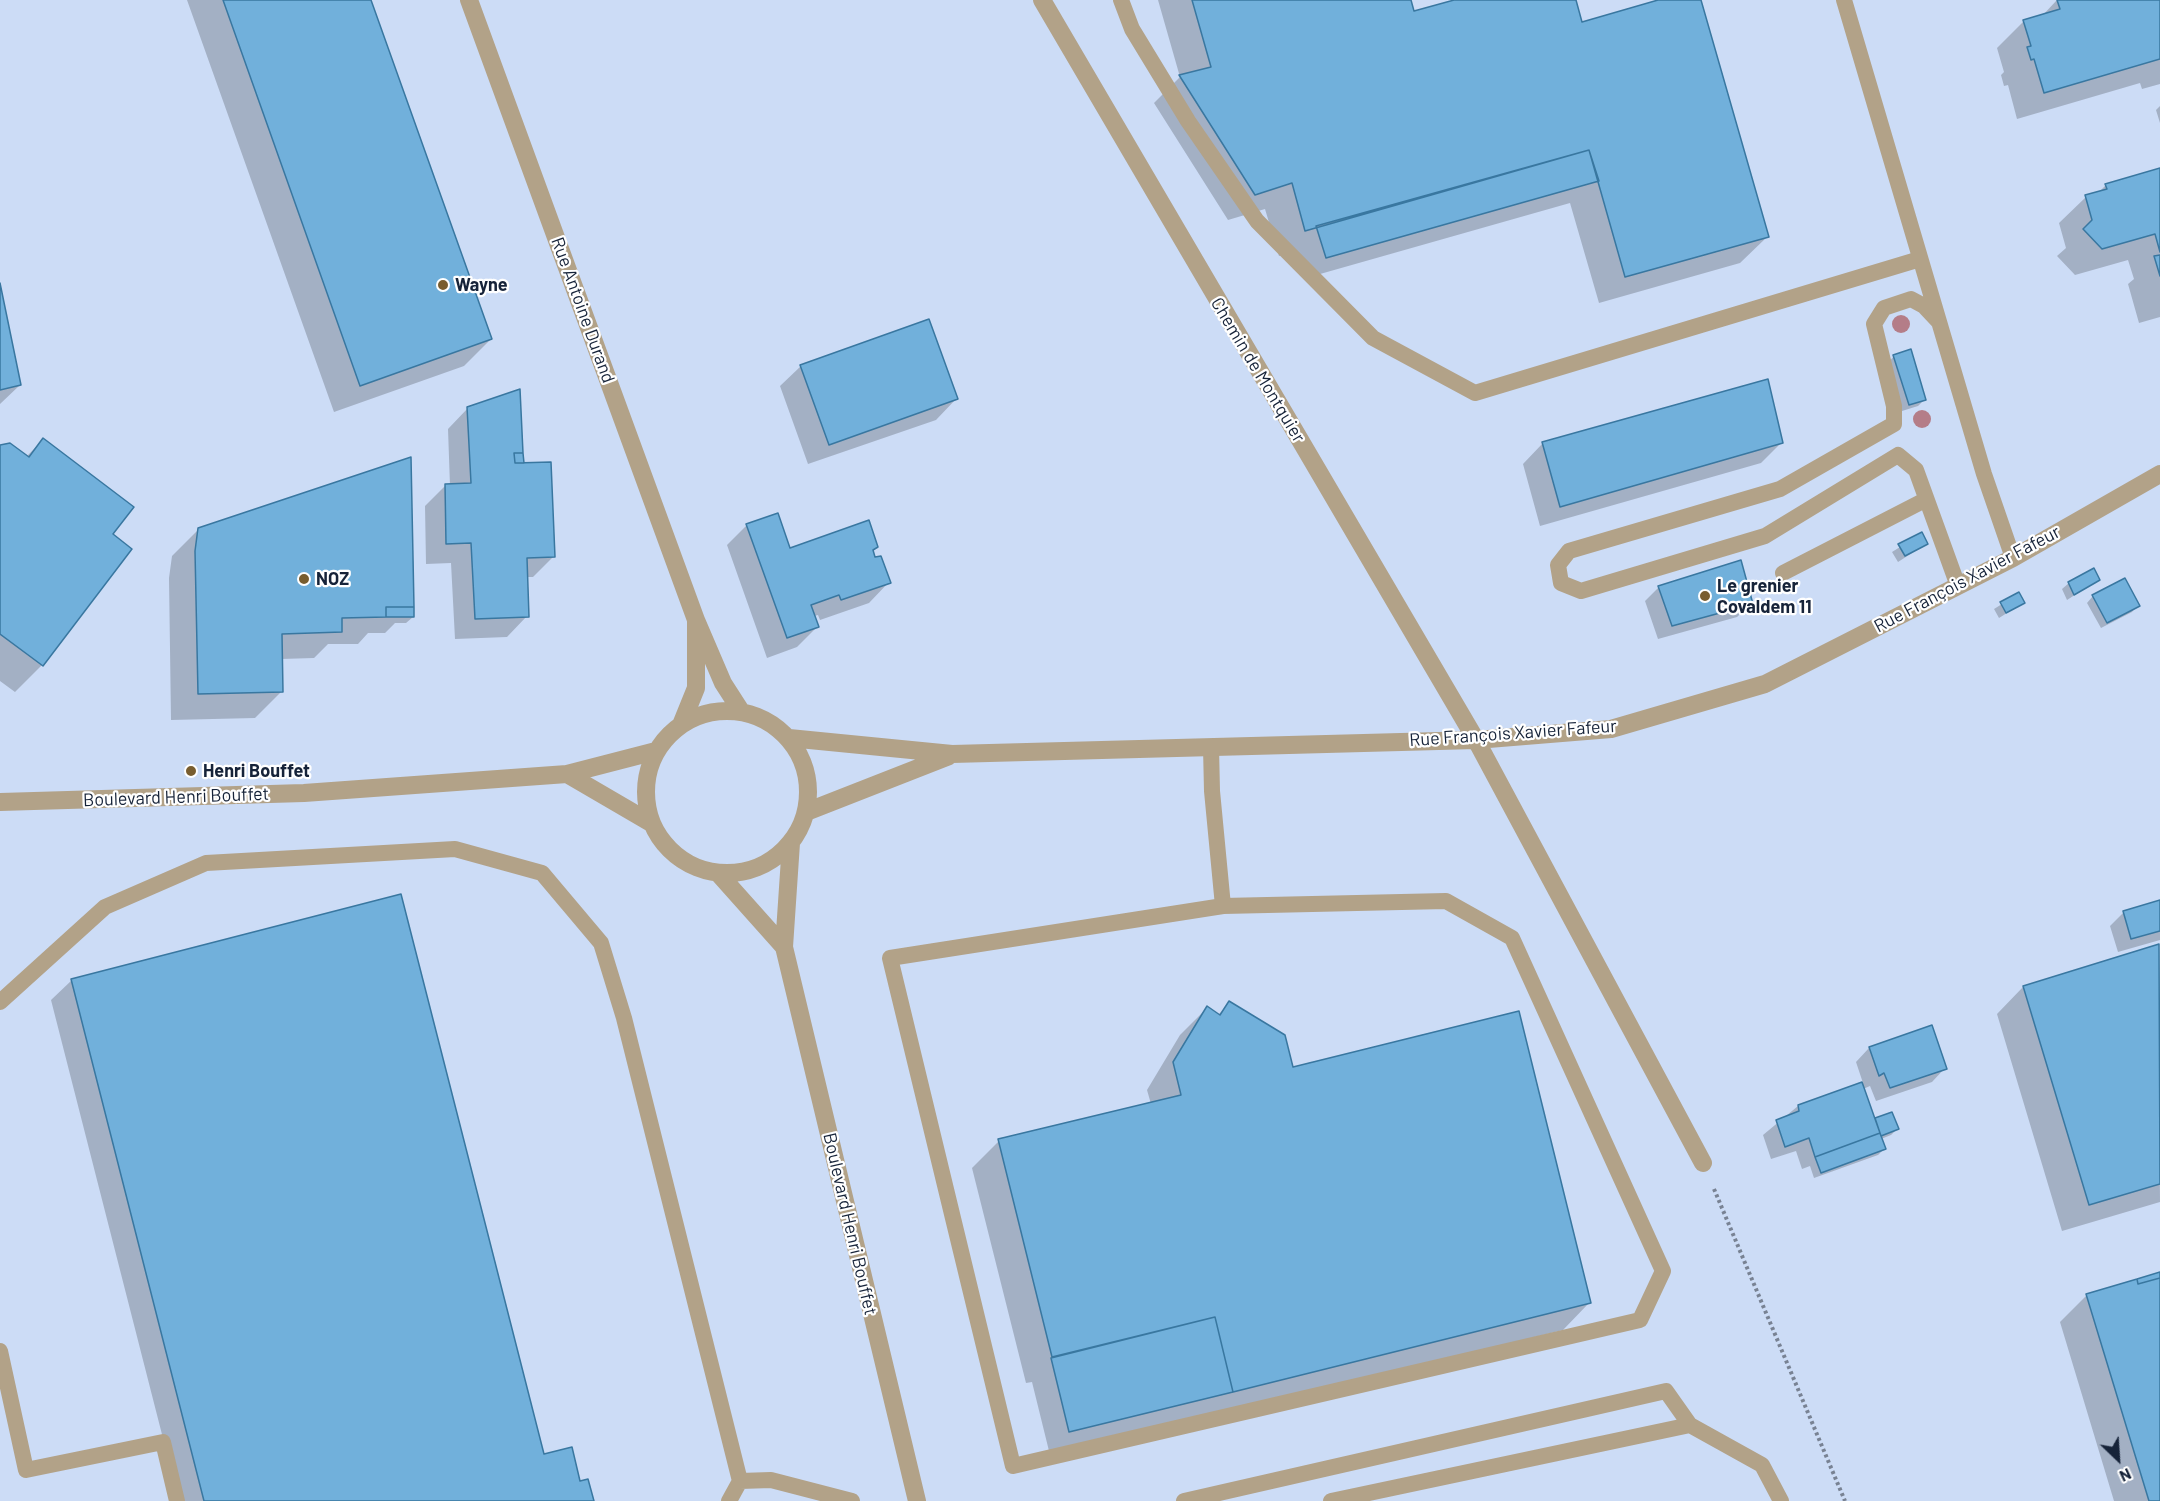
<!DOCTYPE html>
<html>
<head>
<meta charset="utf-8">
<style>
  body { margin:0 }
  #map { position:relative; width:2160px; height:1501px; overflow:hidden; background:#e1e9f4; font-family:Barlow,sans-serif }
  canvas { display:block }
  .north { position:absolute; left:2088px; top:1429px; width:60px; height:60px; -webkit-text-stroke:4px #fff; paint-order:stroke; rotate:155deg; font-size:16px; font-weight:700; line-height:24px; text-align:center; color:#162339 }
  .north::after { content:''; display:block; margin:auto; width:21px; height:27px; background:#162339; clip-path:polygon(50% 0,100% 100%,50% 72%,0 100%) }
</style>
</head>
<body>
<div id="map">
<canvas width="2160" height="1501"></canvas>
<div class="north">N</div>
</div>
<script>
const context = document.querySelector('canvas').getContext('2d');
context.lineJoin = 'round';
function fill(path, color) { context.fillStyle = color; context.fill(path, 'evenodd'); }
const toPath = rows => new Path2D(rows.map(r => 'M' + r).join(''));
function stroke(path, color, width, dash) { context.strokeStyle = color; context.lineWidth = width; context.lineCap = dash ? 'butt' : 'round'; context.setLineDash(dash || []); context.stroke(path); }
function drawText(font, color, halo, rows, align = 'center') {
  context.font = font + ' Barlow,sans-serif'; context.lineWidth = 4.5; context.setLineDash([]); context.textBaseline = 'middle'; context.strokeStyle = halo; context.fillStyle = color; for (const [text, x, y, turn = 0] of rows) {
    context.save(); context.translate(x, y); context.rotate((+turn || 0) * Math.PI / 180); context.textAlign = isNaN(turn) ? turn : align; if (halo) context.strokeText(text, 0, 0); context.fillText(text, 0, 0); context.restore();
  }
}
fill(toPath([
  [0,0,2160,0,2160,1501,0,1501]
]), '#ccdcf6');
fill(toPath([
  [187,0,370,0,491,339,464,366,334,412],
  [1158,0,1410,0,1413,13,1460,0,1575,0,1581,24,1664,0,1700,0,1767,237,1740,263,1599,303,1570,203,1306,278,1297,251,1279,256,1265,209,1228,220,1154,103,1180,77],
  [2057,0,2160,0,2160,84,2142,89,2140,83,2017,119,2008,85,2004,86,2001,75,2004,72,1997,48,2024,21,2042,16],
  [2160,106,2160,123,2156,110],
  [2160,169,2160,317,2139,323,2128,284,2134,279,2128,260,2075,275,2057,256,2066,248,2059,223,2086,197,2098,193,2106,185],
  [0,291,20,385,0,404],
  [1894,356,1925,399,1918,406,1902,411,1888,363],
  [801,366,956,399,936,420,808,464,780,386],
  [468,408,520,465,554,556,533,577,526,577,527,616,507,637,455,639,451,563,426,564,425,506,445,486,450,486,448,429],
  [43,440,111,534,130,549,42,665,15,692,0,681,0,447,26,457],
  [1543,443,1781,443,1761,463,1540,526,1523,464],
  [747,525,789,550,876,547,872,551,874,559,889,582,869,603,820,620,818,615,814,616,818,626,797,647,767,658,727,545],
  [199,529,413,617,406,623,395,623,385,633,368,633,358,644,328,644,314,658,281,659,282,691,255,718,171,720,169,578,172,556],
  [1921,534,1926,544,1898,562,1892,552],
  [2098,580,2067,600,2062,589,2069,583],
  [1659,587,1751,603,1737,617,1658,639,1645,601],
  [2018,594,2023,603,1999,618,1994,609],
  [2093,596,2138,605,2132,612,2101,628,2087,603],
  [2160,901,2160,940,2118,952,2110,926,2124,912],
  [2158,946,2160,1202,2062,1231,1997,1014,2023,987],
  [72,980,543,1456,579,1483,592,1501,179,1501,51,1000],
  [1230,1003,1292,1069,1589,1303,1563,1330,1207,1418,1049,1451,1032,1382,1026,1383,972,1168,999,1141,1151,1104,1147,1090,1180,1035,1207,1008,1218,1015],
  [1869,1048,1945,1068,1932,1082,1876,1101,1870,1086,1863,1089,1874,1121,1876,1119,1897,1129,1891,1135,1881,1139,1884,1149,1878,1155,1814,1178,1810,1166,1802,1169,1796,1151,1771,1159,1763,1135,1798,1106,1863,1083,1856,1062],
  [2160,1273,2160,1501,2114,1501,2060,1322,2086,1296]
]), '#0003');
const building = toPath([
  [223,0,371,0,492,339,360,386,223,0],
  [1192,0,1411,0,1414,11,1454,0,1576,0,1582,22,1658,0,1701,0,1769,237,1625,277,1589,150,1305,231,1292,183,1255,195,1179,75,1211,67,1192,0],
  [2057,0,2160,0,2160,59,2044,93,2034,59,2031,60,2027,47,2031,46,2023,20,2060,9,2057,0],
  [1589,150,1599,181,1326,258,1316,226,1589,150],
  [2160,168,2160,252,2155,234,2102,249,2083,229,2092,220,2085,195,2107,189,2105,184,2160,168],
  [2160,255,2160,276,2154,256,2160,255],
  [0,283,21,385,0,390,0,283],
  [929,319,958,399,829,445,800,365,929,319],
  [1911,349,1926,400,1909,405,1893,355,1911,349],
  [1768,379,1783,443,1560,507,1542,442,1768,379],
  [520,389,523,453,514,453,515,463,551,462,555,557,527,558,529,617,475,619,471,543,446,544,445,484,471,483,467,407,520,389],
  [43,438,134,507,113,534,132,549,43,666,0,634,0,445,10,443,29,457,43,438],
  [514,453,523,453,524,463,515,463,514,453],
  [411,457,414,607,386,607,386,617,342,618,342,632,282,634,283,692,198,694,195,551,198,528,411,457],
  [778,513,790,548,869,520,878,547,873,550,875,557,881,556,891,583,841,600,839,595,811,605,819,627,787,638,746,524,778,513],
  [1922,532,1928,544,1905,556,1898,544,1922,532],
  [1741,560,1753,604,1672,626,1658,586,1741,560],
  [2094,568,2100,580,2074,595,2068,582,2094,568],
  [2125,578,2140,606,2107,623,2092,595,2125,578],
  [2019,592,2025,603,2006,613,2000,602,2019,592],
  [386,607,414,607,414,617,386,617,386,607],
  [401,894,544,1454,572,1447,580,1481,588,1479,594,1501,204,1501,71,979,401,894],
  [2160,900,2160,931,2131,939,2123,911,2160,900],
  [2159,944,2160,1184,2089,1205,2023,986,2159,944],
  [1229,1001,1285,1035,1293,1067,1519,1011,1591,1303,1233,1392,1215,1317,1052,1357,998,1139,1181,1095,1173,1062,1207,1006,1220,1015,1229,1001],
  [1932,1025,1947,1069,1890,1088,1884,1073,1879,1076,1869,1047,1932,1025],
  [1862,1082,1880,1133,1815,1157,1809,1138,1785,1147,1776,1120,1799,1111,1798,1105,1862,1082],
  [1892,1112,1899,1129,1881,1136,1875,1118,1892,1112],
  [1880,1133,1886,1149,1821,1173,1815,1157,1880,1133],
  [2160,1272,2160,1278,2138,1284,2137,1279,2160,1272],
  [2160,1278,2160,1501,2149,1501,2086,1294,2137,1279,2138,1284,2160,1278],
  [1215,1317,1233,1392,1069,1432,1051,1358,1215,1317]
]);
fill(building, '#71b0db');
stroke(building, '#3977a0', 1.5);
stroke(toPath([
  [1714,1189,1845,1501]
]), '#788293', 4, [3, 3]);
stroke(toPath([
  [1121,0,1132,29,1188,121,1257,221,1373,338,1475,393,1920,259],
  [1844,0,1984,474,2013,558],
  [1939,322,1924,306,1911,299,1884,308,1874,324,1894,406,1894,424,1780,489,1569,551,1558,565,1561,583,1581,591,1765,536,1898,455,1916,470,1958,586],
  [1783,573,1925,500],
  [1211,747,1212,791,1223,906,890,958,1013,1466,1640,1320,1663,1271,1512,938,1446,901,1223,906],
  [0,1002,105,907,206,863,455,849,542,873,601,943,624,1018,740,1481,771,1480,852,1501],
  [0,1351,26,1470,163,1442,177,1501],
  [729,1501,740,1481],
  [1184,1501,1666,1391,1690,1425],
  [1331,1501,1690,1425,1762,1465,1781,1501]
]), '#b2a288', 16);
stroke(toPath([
  [469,0,696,620],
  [1042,0,1476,740,1703,1163],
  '646 792a81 81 0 1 1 162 0a81 81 0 1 1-162 0Z',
  [681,725,696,688,696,620,723,683,741,711],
  [789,738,952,754,1476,740,1611,729,1765,684,2013,558,2160,474],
  [567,774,651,823],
  [0,802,304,793,567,774,656,751],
  [806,812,949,756],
  [791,843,784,947,917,1501],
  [718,873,784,947]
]), '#b2a288', 18);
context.fillStyle = '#b47d88';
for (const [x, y] of [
  [1901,324],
  [1922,419]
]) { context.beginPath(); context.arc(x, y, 9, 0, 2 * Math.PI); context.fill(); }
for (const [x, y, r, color] of [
  [443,285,6,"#785d2f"],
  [304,579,6,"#785d2f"],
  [1705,596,6,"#785d2f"],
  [191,771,6,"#785d2f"]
]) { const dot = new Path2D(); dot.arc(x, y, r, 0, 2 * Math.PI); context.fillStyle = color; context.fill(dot); stroke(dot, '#fff', 2); }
drawText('bold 18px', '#162339', '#fff', [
  ["Wayne",455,285],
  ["NOZ",316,579],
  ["Le grenier",1717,586],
  ["Covaldem 11",1717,607],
  ["Henri Bouffet",203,771]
], 'left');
drawText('18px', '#162339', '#fff', [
  ["Rue Antoine Durand",583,310,70],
  ["Chemin de Montquier",1258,370,59],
  ["Rue François Xavier Fafeur",1967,579,-28],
  ["Rue François Xavier Fafeur",1513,733,-4],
  ["Boulevard Henri Bouffet",176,797,-2],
  ["Boulevard Henri Bouffet",850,1224,77]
]);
</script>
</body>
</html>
